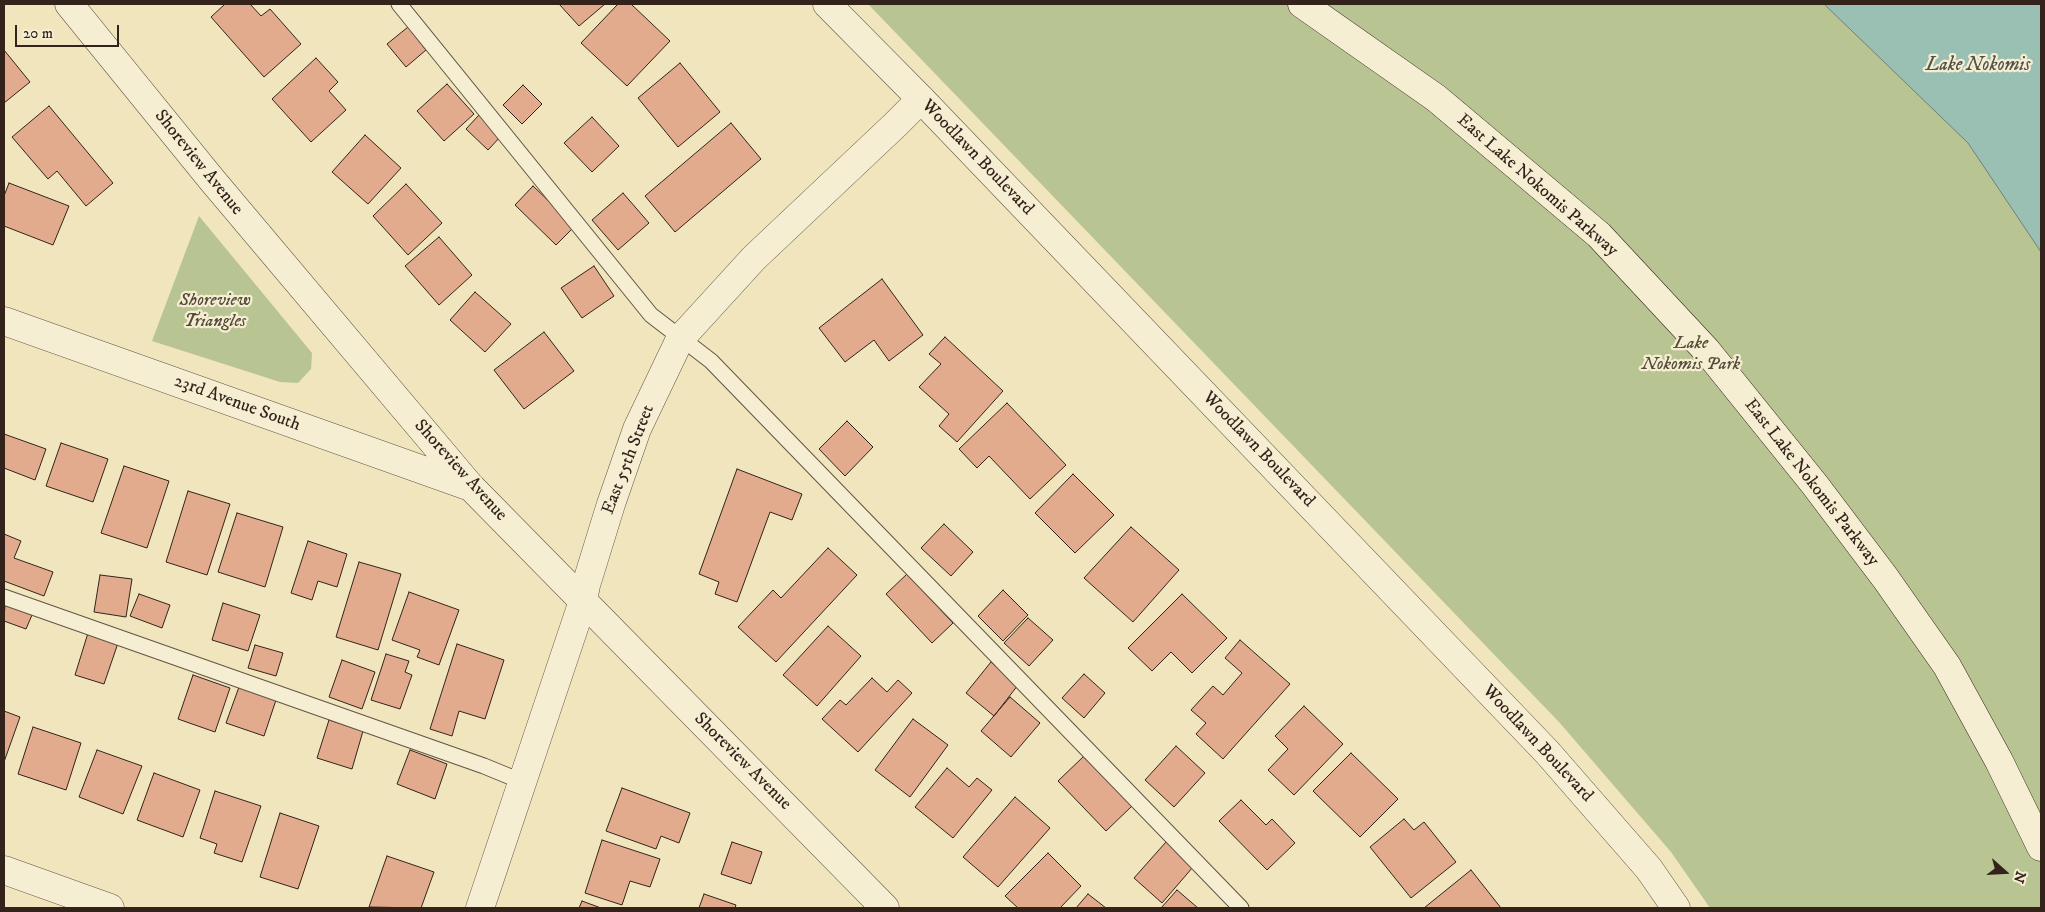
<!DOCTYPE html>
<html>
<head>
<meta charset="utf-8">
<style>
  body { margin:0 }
  #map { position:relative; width:2045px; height:912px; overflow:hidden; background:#f0e5bc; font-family:"IM FELL DW Pica",serif }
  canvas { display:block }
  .frame { position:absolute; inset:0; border:5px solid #33231b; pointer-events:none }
  .north { position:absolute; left:1980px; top:847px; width:50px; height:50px; -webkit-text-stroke:4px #f5eed3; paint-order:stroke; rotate:109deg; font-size:14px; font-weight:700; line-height:20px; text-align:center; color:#33231b }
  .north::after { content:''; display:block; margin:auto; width:18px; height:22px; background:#33231b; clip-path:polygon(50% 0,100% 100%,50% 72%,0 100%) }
  .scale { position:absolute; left:15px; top:25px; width:104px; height:22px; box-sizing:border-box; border:2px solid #33231b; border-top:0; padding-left:6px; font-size:15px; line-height:18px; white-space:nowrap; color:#33231b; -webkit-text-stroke:4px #f5eed3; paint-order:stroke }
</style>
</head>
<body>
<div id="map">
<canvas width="2045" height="912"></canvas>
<div class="frame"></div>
<div class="north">N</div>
<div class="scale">20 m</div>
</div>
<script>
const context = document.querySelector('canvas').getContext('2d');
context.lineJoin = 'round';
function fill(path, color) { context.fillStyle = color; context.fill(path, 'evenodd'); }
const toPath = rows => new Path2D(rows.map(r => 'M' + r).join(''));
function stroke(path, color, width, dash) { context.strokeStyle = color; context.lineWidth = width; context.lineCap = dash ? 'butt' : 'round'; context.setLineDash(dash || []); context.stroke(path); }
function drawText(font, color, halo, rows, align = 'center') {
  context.font = font + ' "IM FELL DW Pica",serif'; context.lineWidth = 4.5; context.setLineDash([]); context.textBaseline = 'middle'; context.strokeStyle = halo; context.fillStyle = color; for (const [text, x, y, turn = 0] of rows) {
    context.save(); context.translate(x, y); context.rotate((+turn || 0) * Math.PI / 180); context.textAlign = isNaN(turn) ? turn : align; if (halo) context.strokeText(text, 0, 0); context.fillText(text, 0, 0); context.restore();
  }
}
fill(toPath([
  [868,4,2041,4,2041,908,1710,908,1671,852,1559,722],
  [199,216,312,353,311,369,298,383,280,382,152,341]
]), '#b8c592');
const water = toPath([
  [1824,4,2041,4,2041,252,1968,143,1824,4]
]);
fill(water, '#9abfb3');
stroke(water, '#718176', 1);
const building = toPath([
  [225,4,250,4,261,16,270,9,301,44,264,77,211,17,225,4],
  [559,4,605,4,579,26,559,4],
  [618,4,631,4,670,41,627,86,581,43,618,4],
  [408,27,426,50,406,67,387,44,408,27],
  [4,50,30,82,4,103,4,50],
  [316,58,338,82,329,91,346,110,311,142,272,99,316,58],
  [680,63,720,112,678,147,638,98,680,63],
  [447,84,474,114,444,141,417,111,447,84],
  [523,85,542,104,522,124,503,105,523,85],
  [49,106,113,183,86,206,57,171,48,179,12,137,49,106],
  [479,115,501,136,488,150,466,129,479,115],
  [592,117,619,146,592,172,564,143,592,117],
  [731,123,761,159,675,232,645,196,731,123],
  [365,135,401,168,368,204,332,172,365,135],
  [9,183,69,206,53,245,4,226,4,196,9,183],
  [406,184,442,223,408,255,373,216,406,184],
  [533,186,575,226,556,245,515,205,533,186],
  [623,193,649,223,618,250,592,220,623,193],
  [439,237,472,275,439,305,405,266,439,237],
  [594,266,614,296,582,318,561,288,594,266],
  [882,279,923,335,889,361,874,340,845,362,819,328,882,279],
  [475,292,511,324,485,352,450,320,475,292],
  [544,332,574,371,524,409,494,370,544,332],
  [945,337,1003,391,957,442,939,426,949,414,919,387,941,364,929,354,945,337],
  [1007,403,1066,465,1030,499,989,456,977,468,959,449,1007,403],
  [847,421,873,447,845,476,819,449,847,421],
  [4,434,46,449,35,480,4,468,4,434],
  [61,443,108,459,93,502,46,486,61,443],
  [124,466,169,481,147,548,101,533,124,466],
  [737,469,802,494,792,520,770,512,737,602,715,594,719,582,699,574,737,469],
  [1073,474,1114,515,1075,553,1035,513,1073,474],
  [188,491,230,504,207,575,166,562,188,491],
  [237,513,283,527,265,587,218,572,237,513],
  [944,524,973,552,951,576,921,548,944,524],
  [1131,527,1179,570,1133,622,1084,578,1131,527],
  [4,534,21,541,14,558,53,572,44,596,4,581,4,534],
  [308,541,347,554,337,587,318,581,312,600,291,593,308,541],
  [828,548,857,575,776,662,738,627,773,590,781,598,828,548],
  [359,562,401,574,378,650,336,637,359,562],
  [907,574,953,623,932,643,886,594,907,574],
  [100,575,132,579,126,617,94,612,100,575],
  [1003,590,1028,615,1003,641,978,616,1003,590],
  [409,592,459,610,439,665,417,657,420,650,392,640,409,592],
  [139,594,170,605,162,628,130,616,139,594],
  [1182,594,1227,638,1192,673,1171,652,1152,671,1128,648,1182,594],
  [223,603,260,615,248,651,212,640,223,603],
  [5,604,32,615,26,629,4,621,5,604],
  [1028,618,1053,640,1029,666,1004,643,1028,618],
  [828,626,861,656,817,706,783,675,828,626],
  [88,633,118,643,104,684,75,675,88,633],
  [1240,640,1290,684,1223,759,1196,734,1206,723,1191,710,1213,686,1223,695,1242,673,1225,658,1240,640],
  [457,644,504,660,485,719,459,711,452,736,430,729,457,644],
  [255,645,283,653,276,676,248,668,255,645],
  [386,654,409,661,405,672,412,675,400,709,371,700,386,654],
  [342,660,375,672,362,709,329,697,342,660],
  [991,662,1018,685,994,716,966,693,991,662],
  [1084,674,1105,693,1084,718,1062,698,1084,674],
  [193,675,230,688,215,732,178,719,193,675],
  [872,678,887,692,898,680,912,693,858,752,822,719,840,700,846,705,872,678],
  [239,687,276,700,264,736,226,723,239,687],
  [1010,697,1040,723,1011,757,981,731,1010,697],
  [1304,706,1343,744,1294,795,1268,770,1288,749,1275,736,1304,706],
  [4,711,20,717,4,762,4,711],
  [913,719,948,745,910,797,875,770,913,719],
  [329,720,363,731,352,769,317,758,329,720],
  [33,727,81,743,66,790,18,774,33,727],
  [1176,746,1205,773,1174,807,1145,780,1176,746],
  [97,750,142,766,123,814,79,797,97,750],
  [410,750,447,764,435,799,397,784,410,750],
  [1351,753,1398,799,1360,837,1313,791,1351,753],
  [1084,756,1132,806,1106,831,1058,781,1084,756],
  [947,768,969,787,977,778,992,790,953,838,915,807,947,768],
  [154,773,200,790,183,837,137,820,154,773],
  [622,788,690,813,679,843,661,836,656,849,606,831,622,788],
  [215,791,261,806,242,862,214,853,217,844,200,838,215,791],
  [1015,797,1050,828,998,887,963,857,1015,797],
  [1241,800,1266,825,1272,819,1295,843,1267,870,1219,821,1241,800],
  [280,813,319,826,298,889,260,877,280,813],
  [1404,819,1414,830,1424,822,1456,862,1411,898,1370,847,1404,819],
  [602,840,660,859,650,887,630,881,622,905,585,893,602,840],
  [732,842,762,852,751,884,721,874,732,842],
  [1166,842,1193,867,1162,903,1134,878,1166,842],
  [1048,853,1081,886,1060,908,1018,908,1005,896,1048,853],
  [387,856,434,872,421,908,369,907,387,856],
  [1471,870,1501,908,1424,908,1471,870],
  [1177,890,1198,908,1161,908,1177,890],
  [704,894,736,905,735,908,699,908,704,894],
  [1088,894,1106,908,1076,908,1088,894],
  [582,901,601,908,579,908,582,901]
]);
fill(building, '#e2ab8d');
stroke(building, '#33231b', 1);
const lane = toPath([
  [399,4,651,315,711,361,1241,908],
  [4,597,484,766,523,782]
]);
const street = toPath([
  [69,4,212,180,470,486,885,908],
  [827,4,921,99,1547,752,1649,869,1676,908],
  [4,321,468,486],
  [4,870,110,908],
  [480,908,583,601,586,585,611,504,637,429,680,339,754,258,895,125,921,99]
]);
const secondary = toPath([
  [1302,4,1436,98,1599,235,1707,351,1815,485,1886,579,1947,666,1999,761,2041,847]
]);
stroke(lane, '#625443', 17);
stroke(street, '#625443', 29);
stroke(secondary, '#33231b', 29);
stroke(lane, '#f5eed3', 15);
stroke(street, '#f5eed3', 28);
stroke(secondary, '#f5eed3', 28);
drawText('18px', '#33231b', '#f5eed3', [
  ["Woodlawn Boulevard",977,158,46],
  ["Shoreview Avenue",198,163,51],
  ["East Lake Nokomis Parkway",1537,186,41],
  ["23rd Avenue South",237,404,20],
  ["Woodlawn Boulevard",1258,450,46],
  ["East 55th Street",629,460,-69],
  ["Shoreview Avenue",460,471,48],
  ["East Lake Nokomis Parkway",1811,483,52],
  ["Woodlawn Boulevard",1537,744,47],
  ["Shoreview Avenue",742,762,45]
]);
drawText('italic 18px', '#544c39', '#f5eed3', [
  ["Shoreview",215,301],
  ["Triangles",215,322],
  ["Lake",1691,344],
  ["Nokomis Park",1691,365]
]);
drawText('italic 19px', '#525249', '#f5eed3', [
  ["Lake Nokomis",1978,66]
]);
</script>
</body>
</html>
